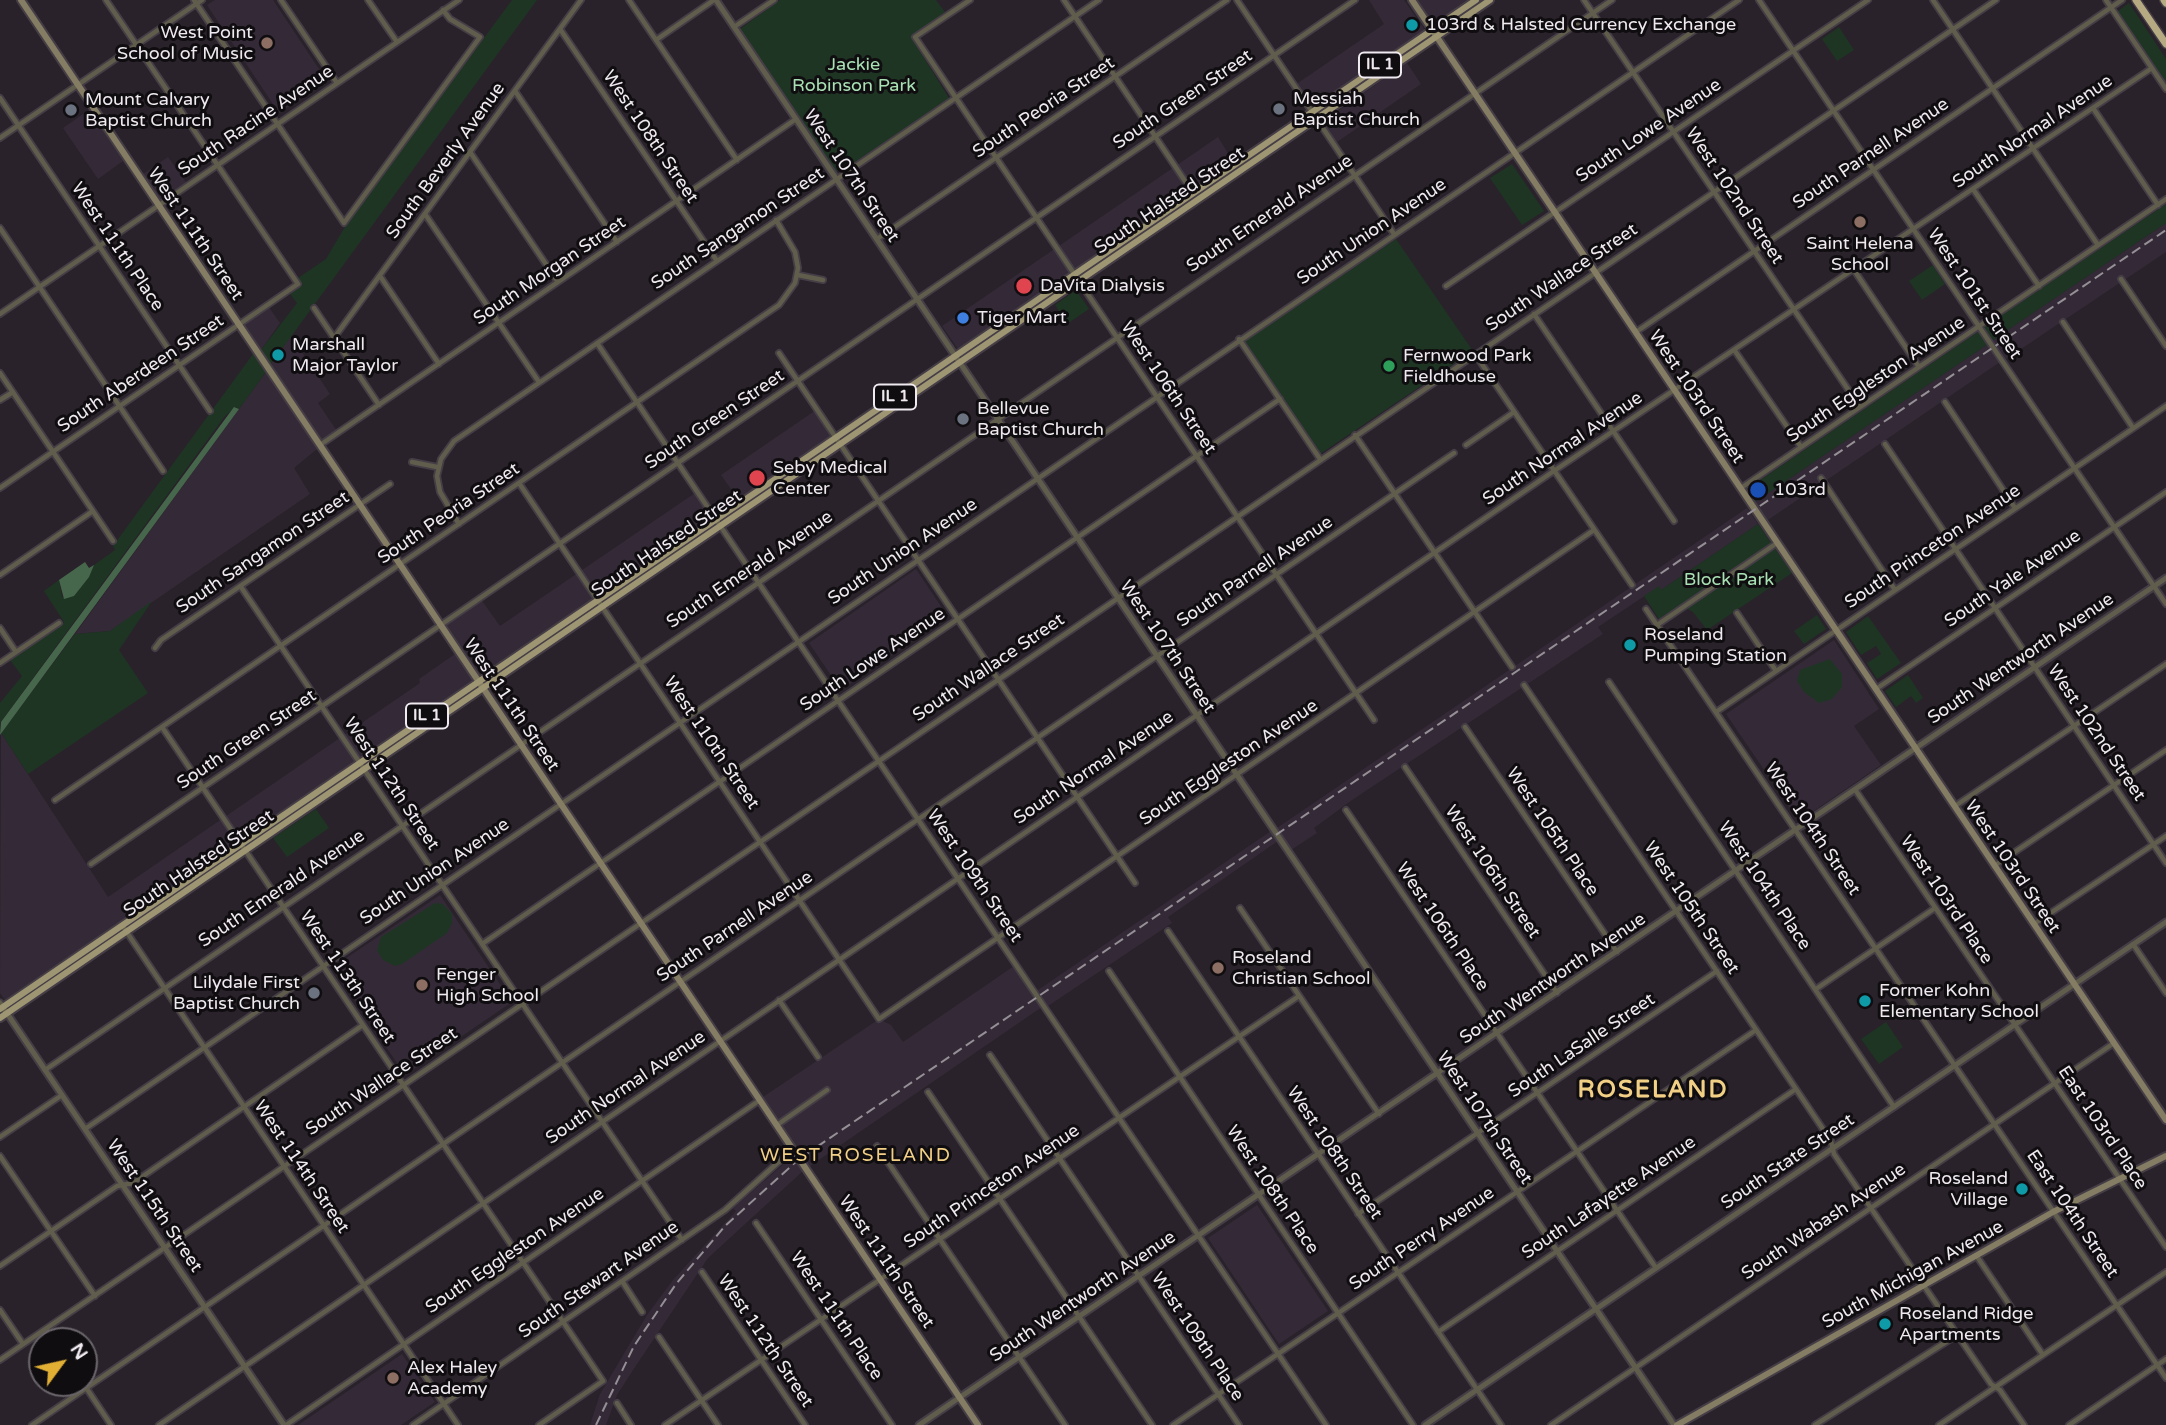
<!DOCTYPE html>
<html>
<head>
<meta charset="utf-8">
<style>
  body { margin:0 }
  #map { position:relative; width:2166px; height:1425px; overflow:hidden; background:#29222a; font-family:"Varela Round",sans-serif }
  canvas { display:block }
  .north { position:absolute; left:28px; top:1327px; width:70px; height:70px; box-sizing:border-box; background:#100d10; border:2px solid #69656a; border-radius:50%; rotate:57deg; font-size:19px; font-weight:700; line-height:28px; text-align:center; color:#efeaf0 }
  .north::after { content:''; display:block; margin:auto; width:24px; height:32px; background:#e1af34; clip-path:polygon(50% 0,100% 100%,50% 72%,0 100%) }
</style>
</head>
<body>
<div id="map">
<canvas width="2166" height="1425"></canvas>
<div class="north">N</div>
</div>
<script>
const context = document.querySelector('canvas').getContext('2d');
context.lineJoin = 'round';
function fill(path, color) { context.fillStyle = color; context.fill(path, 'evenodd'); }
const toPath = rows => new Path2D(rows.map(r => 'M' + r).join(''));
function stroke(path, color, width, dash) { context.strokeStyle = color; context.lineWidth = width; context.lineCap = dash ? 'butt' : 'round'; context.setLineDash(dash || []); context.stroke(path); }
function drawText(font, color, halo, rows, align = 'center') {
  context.font = font + ' "Varela Round",sans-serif'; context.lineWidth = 6; context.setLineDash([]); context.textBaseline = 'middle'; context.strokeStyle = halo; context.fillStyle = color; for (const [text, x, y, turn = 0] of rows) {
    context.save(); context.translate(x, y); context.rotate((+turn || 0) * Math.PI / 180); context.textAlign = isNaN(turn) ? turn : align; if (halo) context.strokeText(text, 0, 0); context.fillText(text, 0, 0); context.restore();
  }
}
fill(toPath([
  [215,0,273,0,327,81,279,113,207,5],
  [1369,0,1404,0,1425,30,1310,108,1295,85,1384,24],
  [1417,0,1468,0,1433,24],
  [1407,63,1421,84,1337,142,1322,122],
  [89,110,123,161,98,179,63,128],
  [1218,137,1233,161,958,349,942,326],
  [168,157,188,185,162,203,143,174],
  [2166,223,2166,252,2006,359,1993,340],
  [268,306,280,323,261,350,243,322],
  [291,336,330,394,318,403,337,431,322,441,271,364],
  [1988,344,2000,362,1768,520,1755,502],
  [266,372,317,449,294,468,310,494,110,631,75,634],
  [816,410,833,434,738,499,721,475],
  [695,493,711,517,481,675,444,622,480,598,500,626],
  [1747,508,1758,524,1661,590,1658,587,1598,627,1603,634,1352,800,1314,828,1317,833,1291,850,1277,828],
  [916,569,948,617,841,690,809,643],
  [1834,640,1879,709,1854,726,1881,765,1799,821,1726,714],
  [455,654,473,680,5,1000,0,993,1,733,108,897,420,683,419,679],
  [1271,831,1278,841,1168,917,1172,923,1048,1006,1038,990],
  [440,895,512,1002,405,1075,333,967],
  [1014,966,1042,1007,810,1166,763,1097,879,1019,891,1025,903,1042],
  [793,1156,803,1171,708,1258,635,1367,617,1395,606,1425,590,1425,600,1394,647,1315,673,1280,736,1211,733,1208],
  [1257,1205,1328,1311,1279,1344,1208,1238],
  [402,1354,435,1402,401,1425,298,1425]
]), '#342a37');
fill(toPath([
  [512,0,537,0,271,364,261,350,297,303,290,294,303,285,298,278,326,259,346,225],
  [780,0,936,0,945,12,911,37,949,98,842,171,836,171,740,29],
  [2129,3,2166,59,2166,82,2118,11],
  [1839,27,1854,50,1837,61,1822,39],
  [1512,164,1544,211,1522,225,1490,178],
  [2166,204,2166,223,1993,340,1984,327],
  [1396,239,1473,351,1320,454,1245,341],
  [1933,265,1945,284,1922,300,1909,281],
  [1076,290,1089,309,1067,324,1055,305],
  [1979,331,1988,344,1755,502,1747,489],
  [253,354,266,372,239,409,236,407,225,416,0,723,0,703,22,676,10,660,64,622,44,591,59,580,62,597,74,596,94,565,115,550,113,546],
  [1758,524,1792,573,1707,630,1693,612,1681,605,1659,619,1644,596,1659,586,1661,590],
  [152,601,119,650,148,693,28,774,1,733,75,634,110,631],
  [1817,615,1826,629,1804,644,1794,631],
  [1868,616,1901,663,1877,679,1867,663,1881,654,1876,646,1861,655,1846,632],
  [1830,659,1842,674,1842,687,1832,699,1819,703,1804,692,1797,681,1800,670],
  [1908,675,1923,698,1916,703,1911,696,1896,707,1885,691],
  [316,809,329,828,287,857,273,838],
  [435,903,443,904,452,914,452,923,447,933,402,964,395,966,383,960,377,950,381,937],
  [1886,1022,1903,1047,1879,1064,1861,1039]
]), '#1f3524');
fill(toPath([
  [234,407,239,409,0,735,1,722],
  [85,562,89,568,94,565,89,577,74,596,64,599,59,580]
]), '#47674d');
const minor = toPath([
  [194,0,344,223,480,37,450,19,443,10],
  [281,0,337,83],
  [368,0,397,42],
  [629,0,737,160],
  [970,0,915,37,1374,720],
  [1064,0,1193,193],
  [1237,0,1394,234],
  [1584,0,1860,407],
  [1759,0,2166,604],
  [1933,0,2098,245],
  [2106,0,2166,89],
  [734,27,774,0],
  [560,29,717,261],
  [656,40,714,0],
  [515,91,617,242],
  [0,98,210,411],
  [2093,108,2158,205],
  [0,138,202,0],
  [470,152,558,282],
  [1973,189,2039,286],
  [425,214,539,382],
  [0,228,163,471],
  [877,239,1227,0],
  [1854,270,1919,367],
  [798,275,823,280],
  [380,276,439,364],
  [2121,279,2166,346],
  [1446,286,1868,0],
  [314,308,379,405],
  [0,314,459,0],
  [1534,314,1674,521],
  [2063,322,2133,428],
  [1636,332,2122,0],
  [334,338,581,0],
  [1239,339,1320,459],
  [597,343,1326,1425],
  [1735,351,1801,447],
  [779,353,1135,883],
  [1475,354,1632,585],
  [0,373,113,541],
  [0,400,13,392],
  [1945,402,2015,508],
  [1355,435,1512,667],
  [1885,444,2166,863],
  [320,445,796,119],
  [1466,445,1514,412],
  [412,462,437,467],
  [1821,478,1895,590],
  [519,483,879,1019,1594,530],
  [0,488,298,284,106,0],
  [1741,488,2166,199],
  [459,524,440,492,437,476,441,459,454,441,1099,0],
  [0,575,93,511],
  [241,587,682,1240],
  [1646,609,2166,1378],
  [1737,613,1776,671],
  [1657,625,1777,543],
  [0,628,16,652],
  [155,648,161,640,390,484],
  [0,663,59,623],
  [1609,682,1894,1107],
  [1524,685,1831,1141,1834,1154,1991,1384,2000,1390,2024,1425],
  [1876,689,2166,492],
  [1716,712,2166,406],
  [162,727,603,1381,539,1425],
  [1465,727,1617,952],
  [1405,767,1557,993],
  [1856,791,2166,1247],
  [55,800,779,305,795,283,798,268,795,252,776,220],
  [1955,806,2166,664],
  [1346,810,1656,1268],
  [91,864,1355,0],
  [1994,866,2166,750],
  [1240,908,1379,1114],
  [2034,924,2166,836],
  [122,925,458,1425],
  [1168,931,1501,1425],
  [482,944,1280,399],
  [2133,944,2166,993],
  [1109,971,1413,1425],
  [1816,989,1935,908],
  [779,1000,818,1057],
  [990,1055,1239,1425],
  [45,1070,1612,0],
  [928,1092,1152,1425],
  [777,1125,827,1090],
  [85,1129,1739,0],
  [0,1137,62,1095],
  [877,1146,1065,1425],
  [0,1156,95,1296],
  [1358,1214,1717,971],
  [756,1223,892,1425],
  [1976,1255,2043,1355],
  [0,1266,117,1186,133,1183,363,1025],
  [702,1272,805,1425],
  [622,1281,642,1312],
  [0,1310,23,1344],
  [46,1329,55,1341],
  [1438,1332,1796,1089],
  [659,1337,718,1425],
  [0,1360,1996,0],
  [83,1383,111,1425],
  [617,1403,631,1425],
  [32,1425,1454,453],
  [159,1425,1548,475,2152,68],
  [286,1425,760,1100],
  [413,1425,725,1210,793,1149],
  [665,1425,1299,996],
  [1173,1425,1756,1030],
  [1551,1425,2114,1043],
  [1815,1425,1957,1335],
  [1939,1425,2166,1272],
  [2069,1425,2166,1359]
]);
const tertiary = toPath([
  [716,0,1674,1425],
  [0,1003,284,1425],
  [919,1425,2166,578],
  [1425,1425,2166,922]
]);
const secondary = toPath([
  [21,0,978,1425],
  [1412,0,2166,1120],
  [1677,1425,2053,1212,2166,1156]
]);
const primary = toPath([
  [0,1009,1476,0],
  [0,1018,1490,0]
]);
const motorway = toPath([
  [2136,0,2166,44],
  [2164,0,2166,3]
]);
stroke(minor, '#453e46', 8);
stroke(tertiary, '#453e46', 9);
stroke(secondary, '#453e46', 10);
stroke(primary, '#453e46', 10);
stroke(motorway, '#453e46', 10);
stroke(minor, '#615d4d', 4.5);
stroke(tertiary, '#615d4d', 5);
stroke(secondary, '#847c63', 6);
stroke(primary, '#9e9573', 6);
stroke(motorway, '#b6aa82', 7);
stroke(toPath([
  [596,1425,634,1346,676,1284,725,1226,799,1159,2166,230]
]), '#958f96', 2, [10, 5]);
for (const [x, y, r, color] of [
  [1412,25,7,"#0f9aa8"],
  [267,43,7,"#8d6e63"],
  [1279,109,7,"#6b7280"],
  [71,110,7,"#6b7280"],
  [1860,222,7,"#8d6e63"],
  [1024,286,9,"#e0444e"],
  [963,318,7,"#3f7fe0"],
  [278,355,7,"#0f9aa8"],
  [1389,366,7,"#2e9e5b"],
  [963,419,7,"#6b7280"],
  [757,478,9,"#e0444e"],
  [1758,490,9,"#1a4fb4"],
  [1630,645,7,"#0f9aa8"],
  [1218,968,7,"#8d6e63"],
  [422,985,7,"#8d6e63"],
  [314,993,7,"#6b7280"],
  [1865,1001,7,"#0f9aa8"],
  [2022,1189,7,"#0f9aa8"],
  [1885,1324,7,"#0f9aa8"],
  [393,1378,7,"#8d6e63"]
]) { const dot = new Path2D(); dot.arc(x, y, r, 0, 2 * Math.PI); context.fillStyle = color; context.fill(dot); stroke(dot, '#100d10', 2.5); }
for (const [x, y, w] of [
  [1380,65,42],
  [895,397,42],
  [427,716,42]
]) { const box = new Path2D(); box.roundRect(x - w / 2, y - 12.5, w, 25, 5); context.fillStyle = '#100d10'; context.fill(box); stroke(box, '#efeaf0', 2); }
drawText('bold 16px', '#efeaf0', null, [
  ["IL 1",1380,65],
  ["IL 1",895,397],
  ["IL 1",427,716]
]);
drawText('18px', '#efeaf0', '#100d10', [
  ["103rd & Halsted Currency Exchange",1426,25],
  ["West Point",253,33,"right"],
  ["School of Music",253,54,"right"],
  ["Messiah",1293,99],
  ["Baptist Church",1293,120],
  ["Mount Calvary",85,100],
  ["Baptist Church",85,121],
  ["Saint Helena",1860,244,"center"],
  ["School",1860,265,"center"],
  ["DaVita Dialysis",1040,286],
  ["Tiger Mart",977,318],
  ["Marshall",292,345],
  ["Major Taylor",292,366],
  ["Fernwood Park",1403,356],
  ["Fieldhouse",1403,377],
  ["Bellevue",977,409],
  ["Baptist Church",977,430],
  ["Seby Medical",773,468],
  ["Center",773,489],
  ["103rd",1774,490],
  ["Roseland",1644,635],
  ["Pumping Station",1644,656],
  ["Roseland",1232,958],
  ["Christian School",1232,979],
  ["Fenger",436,975],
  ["High School",436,996],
  ["Lilydale First",300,983,"right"],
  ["Baptist Church",300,1004,"right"],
  ["Former Kohn",1879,991],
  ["Elementary School",1879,1012],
  ["Roseland",2008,1179,"right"],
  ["Village",2008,1200,"right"],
  ["Roseland Ridge",1899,1314],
  ["Apartments",1899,1335],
  ["Alex Haley",407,1368],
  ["Academy",407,1389]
], 'left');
drawText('18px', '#a8e1b3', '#100d10', [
  ["Jackie",854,65],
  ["Robinson Park",854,86],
  ["Block Park",1729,580]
]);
drawText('18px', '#efeaf0', '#100d10', [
  ["South Green Street",1183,100,-34],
  ["South Peoria Street",1044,108,-34],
  ["South Racine Avenue",256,121,-34],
  ["South Lowe Avenue",1649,131,-34],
  ["South Normal Avenue",2033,132,-34],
  ["West 108th Street",650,137,56],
  ["South Parnell Avenue",1871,154,-34],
  ["South Beverly Avenue",446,161,-54],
  ["West 107th Street",851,176,56],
  ["West 102nd Street",1734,196,56],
  ["South Halsted Street",1170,201,-34],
  ["South Emerald Avenue",1270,214,-34],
  ["South Sangamon Street",738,229,-34],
  ["South Union Avenue",1372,232,-34],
  ["West 111th Street",195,234,56],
  ["West 111th Place",117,247,56],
  ["South Morgan Street",550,271,-34],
  ["South Wallace Street",1562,278,-34],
  ["West 101st Street",1974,294,56],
  ["South Aberdeen Street",141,374,-34],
  ["South Eggleston Avenue",1876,380,-34],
  ["West 106th Street",1168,388,56],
  ["West 103rd Street",1696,397,56],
  ["South Green Street",715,420,-34],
  ["South Normal Avenue",1563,449,-34],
  ["South Peoria Street",449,514,-34],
  ["South Halsted Street",667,544,-34],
  ["South Princeton Avenue",1933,547,-34],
  ["South Union Avenue",903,552,-34],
  ["South Sangamon Street",263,553,-34],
  ["South Emerald Avenue",750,570,-34],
  ["South Parnell Avenue",1255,572,-34],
  ["South Yale Avenue",2013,579,-34],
  ["West 107th Street",1167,647,56],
  ["South Wentworth Avenue",2021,659,-34],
  ["South Lowe Avenue",873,660,-34],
  ["South Wallace Street",989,668,-34],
  ["West 111th Street",511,705,56],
  ["West 102nd Street",2096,733,56],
  ["South Green Street",247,740,-34],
  ["West 110th Street",711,743,56],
  ["South Eggleston Avenue",1229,763,-34],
  ["South Normal Avenue",1094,768,-34],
  ["West 112th Street",391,784,56],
  ["West 104th Street",1812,829,56],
  ["West 105th Place",1552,832,56],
  ["South Halsted Street",199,864,-34],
  ["West 103rd Street",2012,867,56],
  ["South Union Avenue",435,872,-34],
  ["West 106th Street",1492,872,56],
  ["West 109th Street",974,876,56],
  ["West 104th Place",1764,886,56],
  ["South Emerald Avenue",282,889,-34],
  ["West 103rd Place",1946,900,56],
  ["West 105th Street",1691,908,56],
  ["South Parnell Avenue",735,927,-34],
  ["West 106th Place",1442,927,56],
  ["West 113th Street",347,977,56],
  ["South Wentworth Avenue",1553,979,-34],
  ["South LaSalle Street",1582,1046,-34],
  ["South Wallace Street",382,1082,-34],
  ["South Normal Avenue",626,1088,-34],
  ["West 107th Street",1484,1118,56],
  ["East 103rd Place",2102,1128,56],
  ["West 108th Street",1334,1153,56],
  ["South State Street",1788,1162,-34],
  ["West 114th Street",301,1167,56],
  ["South Princeton Avenue",992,1187,-34],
  ["West 108th Place",1272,1190,56],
  ["South Lafayette Avenue",1609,1198,-34],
  ["West 115th Street",154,1206,56],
  ["East 104th Street",2072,1214,56],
  ["South Wabash Avenue",1824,1222,-34],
  ["South Perry Avenue",1422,1239,-34],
  ["South Eggleston Avenue",515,1251,-34],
  ["West 111th Street",886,1262,56],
  ["South Michigan Avenue",1913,1275,-29],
  ["South Stewart Avenue",599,1280,-35],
  ["South Wentworth Avenue",1083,1297,-34],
  ["West 111th Place",836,1316,56],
  ["West 109th Place",1197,1337,56],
  ["West 112th Street",765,1341,56]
]);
context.letterSpacing = '2px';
drawText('19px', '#f1cf85', '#100d10', [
  ["WEST ROSELAND",856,1156]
]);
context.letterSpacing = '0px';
context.letterSpacing = '2px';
drawText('bold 24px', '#f1cf85', '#100d10', [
  ["ROSELAND",1653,1091]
]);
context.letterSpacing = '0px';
</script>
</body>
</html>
